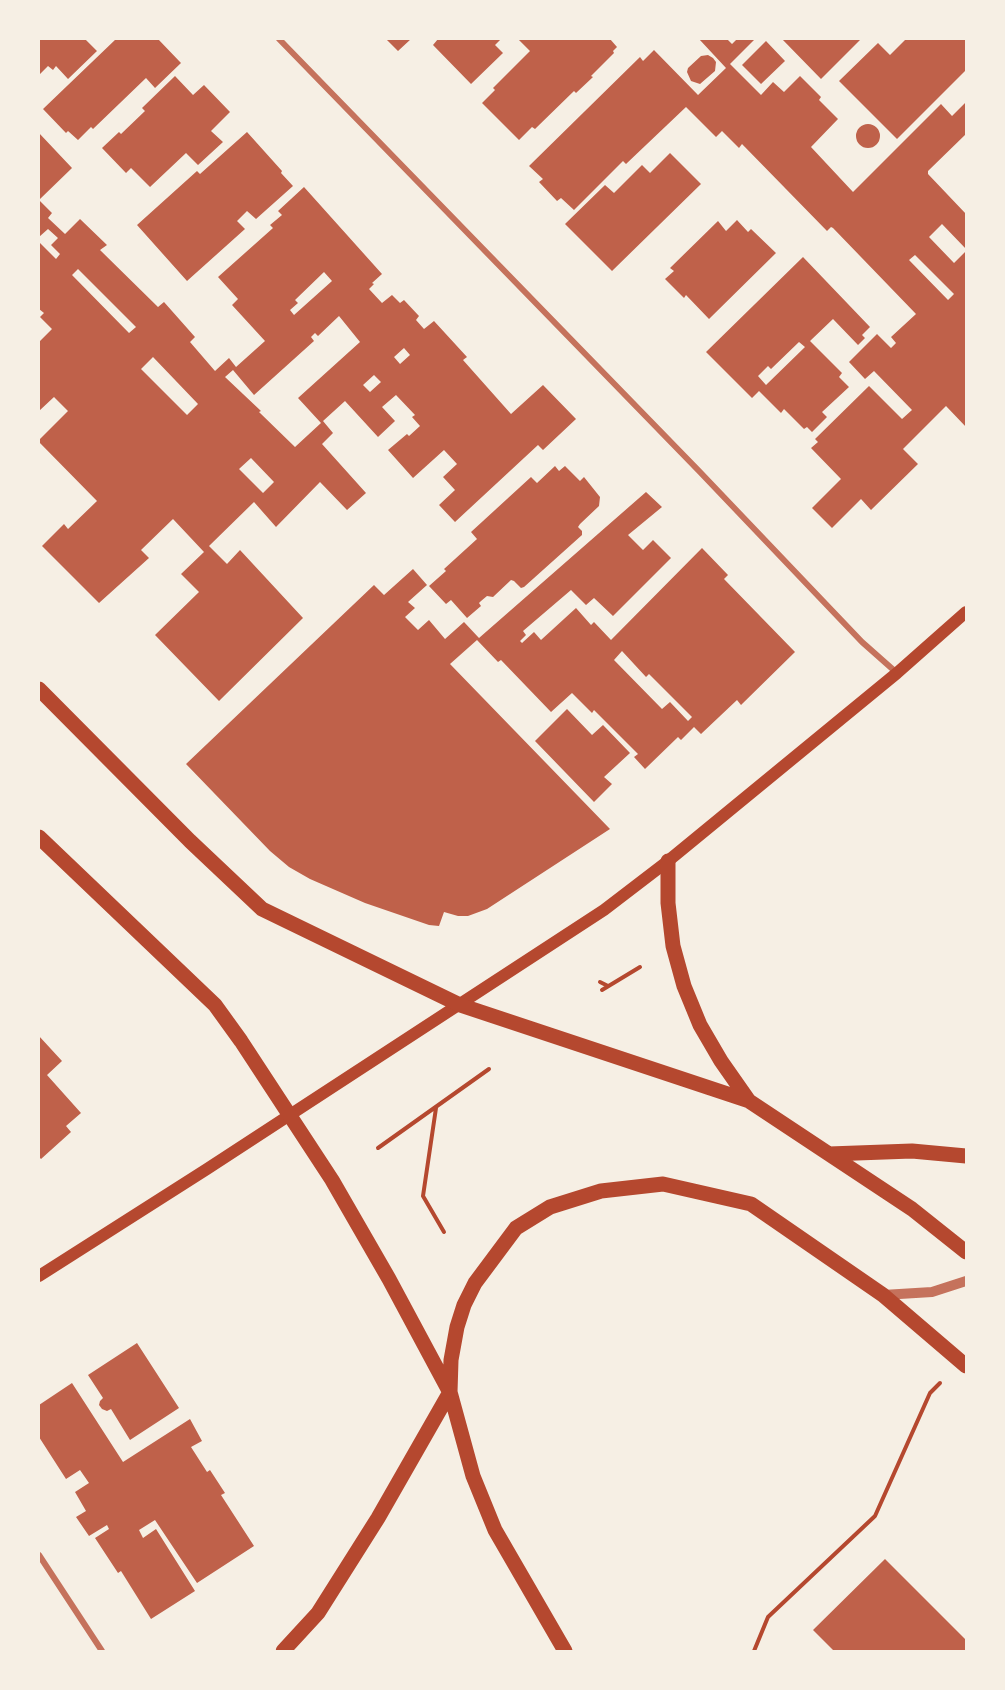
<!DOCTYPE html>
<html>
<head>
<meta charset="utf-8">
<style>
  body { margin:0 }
  #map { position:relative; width:1005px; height:1690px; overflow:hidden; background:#f6efe4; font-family:"Space Grotesk",sans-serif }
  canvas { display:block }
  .frame { position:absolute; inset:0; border:40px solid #f6efe4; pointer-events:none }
</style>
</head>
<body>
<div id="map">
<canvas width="1005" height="1690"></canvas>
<div class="frame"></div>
</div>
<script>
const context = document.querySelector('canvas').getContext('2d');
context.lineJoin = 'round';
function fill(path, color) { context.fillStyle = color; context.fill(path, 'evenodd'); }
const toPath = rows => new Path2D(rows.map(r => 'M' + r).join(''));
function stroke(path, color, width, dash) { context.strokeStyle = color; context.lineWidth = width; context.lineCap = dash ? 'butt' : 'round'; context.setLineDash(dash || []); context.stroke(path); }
fill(toPath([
  [39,39,85,39,97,51,68,79,56,66,53,70,48,66,39,75],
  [116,39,158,39,181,63,155,88,146,78,93,129,91,127,78,140,68,131,66,133,43,109],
  [386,39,411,39,398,51],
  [438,39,501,39,495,45,503,53,471,84,433,45],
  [518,39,610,39,617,47,613,51,614,53,591,76,593,77,576,93,574,91,535,129,532,127,519,140,482,103,495,90,493,88,530,51],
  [699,39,727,39,732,44,737,39,755,39,730,64,761,95,773,82,784,92,800,76,821,97,819,100,838,119,811,147,853,192,941,104,952,116,966,102,966,134,928,171,928,174,966,214,966,249,942,224,929,237,954,263,966,251,966,427,946,406,903,449,918,464,871,510,861,499,832,528,812,508,841,479,811,448,818,442,815,439,869,386,902,419,912,410,874,371,865,379,849,362,877,334,891,348,896,343,891,337,916,314,833,228,831,227,827,231,742,144,739,148,722,131,716,137,686,107,626,164,623,161,574,210,561,198,557,201,539,182,543,179,529,166,640,57,643,61,654,50,698,95,726,68],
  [915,255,954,294,948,300,909,260],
  [782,39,861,39,821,79],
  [906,39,966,39,966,70,897,139,839,81,878,43,890,55],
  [766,41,785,61,761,84,742,65],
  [708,55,713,58,716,62,715,71,700,84,691,81,687,72,688,68,701,56],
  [175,76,193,95,204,85,230,112,211,131,223,142,198,165,186,153,150,187,131,168,126,173,102,148,119,132,121,134,145,111,142,108],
  '856 136a12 12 0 1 1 24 0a12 12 0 1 1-24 0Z',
  [247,132,282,171,281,173,293,186,256,219,247,211,237,221,245,229,187,281,137,225,197,171,200,174],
  [39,133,72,168,39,200,52,213,48,218,65,234,80,219,107,245,100,250,158,307,164,302,195,337,190,342,215,371,229,358,236,367,265,341,232,305,238,299,218,277,273,228,270,225,282,215,278,211,304,187,382,274,372,283,374,284,369,289,382,303,392,295,400,303,404,300,419,316,416,320,424,329,434,321,467,357,463,360,511,414,543,385,576,419,543,450,538,445,455,522,439,505,455,490,443,477,457,464,444,450,413,478,388,450,407,434,409,436,420,426,412,417,415,415,396,395,382,407,395,421,378,437,345,401,323,421,333,433,322,444,366,493,347,510,320,482,276,527,254,502,209,546,227,564,240,550,303,618,219,701,155,635,199,592,181,574,204,552,173,519,141,550,149,558,99,603,42,546,64,524,68,529,97,501,39,442,39,440,68,411,54,397,39,411,39,342,52,329,40,317,44,313,39,309,39,242,56,259,60,254,51,245,58,238,48,229,39,237],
  [78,269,136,327,129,333,72,275],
  [324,272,332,281,294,315,290,310,298,303,295,300],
  [339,316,360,342,298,398,321,423,295,447,259,412,261,411,225,377,233,370,254,395,314,341,311,337,315,333,318,336],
  [404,348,410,355,400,364,394,357],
  [153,357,198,404,187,415,141,369],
  [374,375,381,382,370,392,363,385],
  [251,458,274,482,263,493,239,469],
  [670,153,701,184,612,271,565,224,605,185,614,193,642,165,650,173],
  [737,220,748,232,751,229,776,253,709,319,686,295,684,298,665,279,674,271,670,268,718,221,726,231],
  [803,257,870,327,862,335,865,338,858,345,833,319,810,341,842,373,839,377,849,387,822,412,827,417,812,432,807,427,804,429,784,409,781,413,759,391,752,398,706,352],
  [799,342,805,347,766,385,758,376,768,366,771,369],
  [555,466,559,471,565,466,580,481,584,477,600,497,599,506,580,524,578,527,582,531,582,535,524,587,521,588,514,581,511,580,493,597,487,596,481,601,479,603,481,606,467,618,451,600,446,604,429,586,446,571,444,569,477,539,471,532,531,477,537,483],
  [646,492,662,507,628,535,643,550,653,540,671,558,613,616,594,598,586,605,571,590,523,631,526,635,520,641,522,643,534,632,541,640,576,608,591,625,594,622,611,640,702,548,728,575,724,579,795,652,741,705,737,700,701,734,694,727,681,740,678,737,645,769,634,757,638,754,594,710,592,713,572,693,551,712,501,660,498,662,477,640,450,664,610,829,487,909,468,916,458,916,444,912,439,926,429,925,365,903,310,879,289,867,270,851,186,764,374,585,384,595,413,569,427,585,408,602,415,608,405,617,418,630,429,620,445,639,464,622,479,638],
  [622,651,646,677,649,674,692,717,688,721,670,702,662,709,614,660],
  [567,709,592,735,603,725,630,753,604,777,612,784,594,802,535,741],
  [39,1036,62,1061,47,1075,81,1113,66,1126,71,1132,41,1159,39,1157],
  [137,1343,179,1408,130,1440,111,1409,107,1411,102,1409,99,1405,100,1401,103,1398,88,1375],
  [72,1383,123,1462,190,1419,202,1441,191,1447,207,1472,210,1470,225,1493,221,1495,254,1546,197,1583,155,1520,139,1530,143,1538,156,1529,195,1591,151,1619,121,1571,118,1573,95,1538,109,1529,107,1525,89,1536,76,1517,86,1511,75,1492,89,1483,80,1470,66,1479,39,1437,39,1405],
  [885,1559,966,1640,966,1651,834,1651,813,1630]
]), '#bf614a');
stroke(toPath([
  [600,982,608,986],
  [602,990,640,967],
  [436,1108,423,1196,444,1232],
  [378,1148,489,1069],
  [754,1651,768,1617,875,1516,930,1393,940,1383]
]), '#b5482f', 4);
stroke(toPath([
  [279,39,699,471,862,642,897,673],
  [39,1555,102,1651]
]), '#c5725c', 6);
stroke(toPath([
  [883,1295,932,1292,966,1281]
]), '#c5725c', 10);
stroke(toPath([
  [39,1276,207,1169,604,910,668,861,897,673,966,612]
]), '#b5482f', 12);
stroke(toPath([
  [39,689,190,841,262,909,460,1005,749,1101,912,1209,966,1252],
  [39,837,215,1005,241,1041,332,1180,389,1279,448,1389],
  [668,861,668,903,673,946,684,986,700,1025,721,1061,749,1101],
  [829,1154,912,1151,966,1156],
  [283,1651,318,1613,378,1518,450,1392],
  [565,1651,495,1530,473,1476,450,1392,451,1360,457,1327,464,1305,475,1283,516,1228,550,1207,601,1191,663,1184,751,1204,883,1295,966,1366]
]), '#b5482f', 15);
</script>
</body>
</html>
